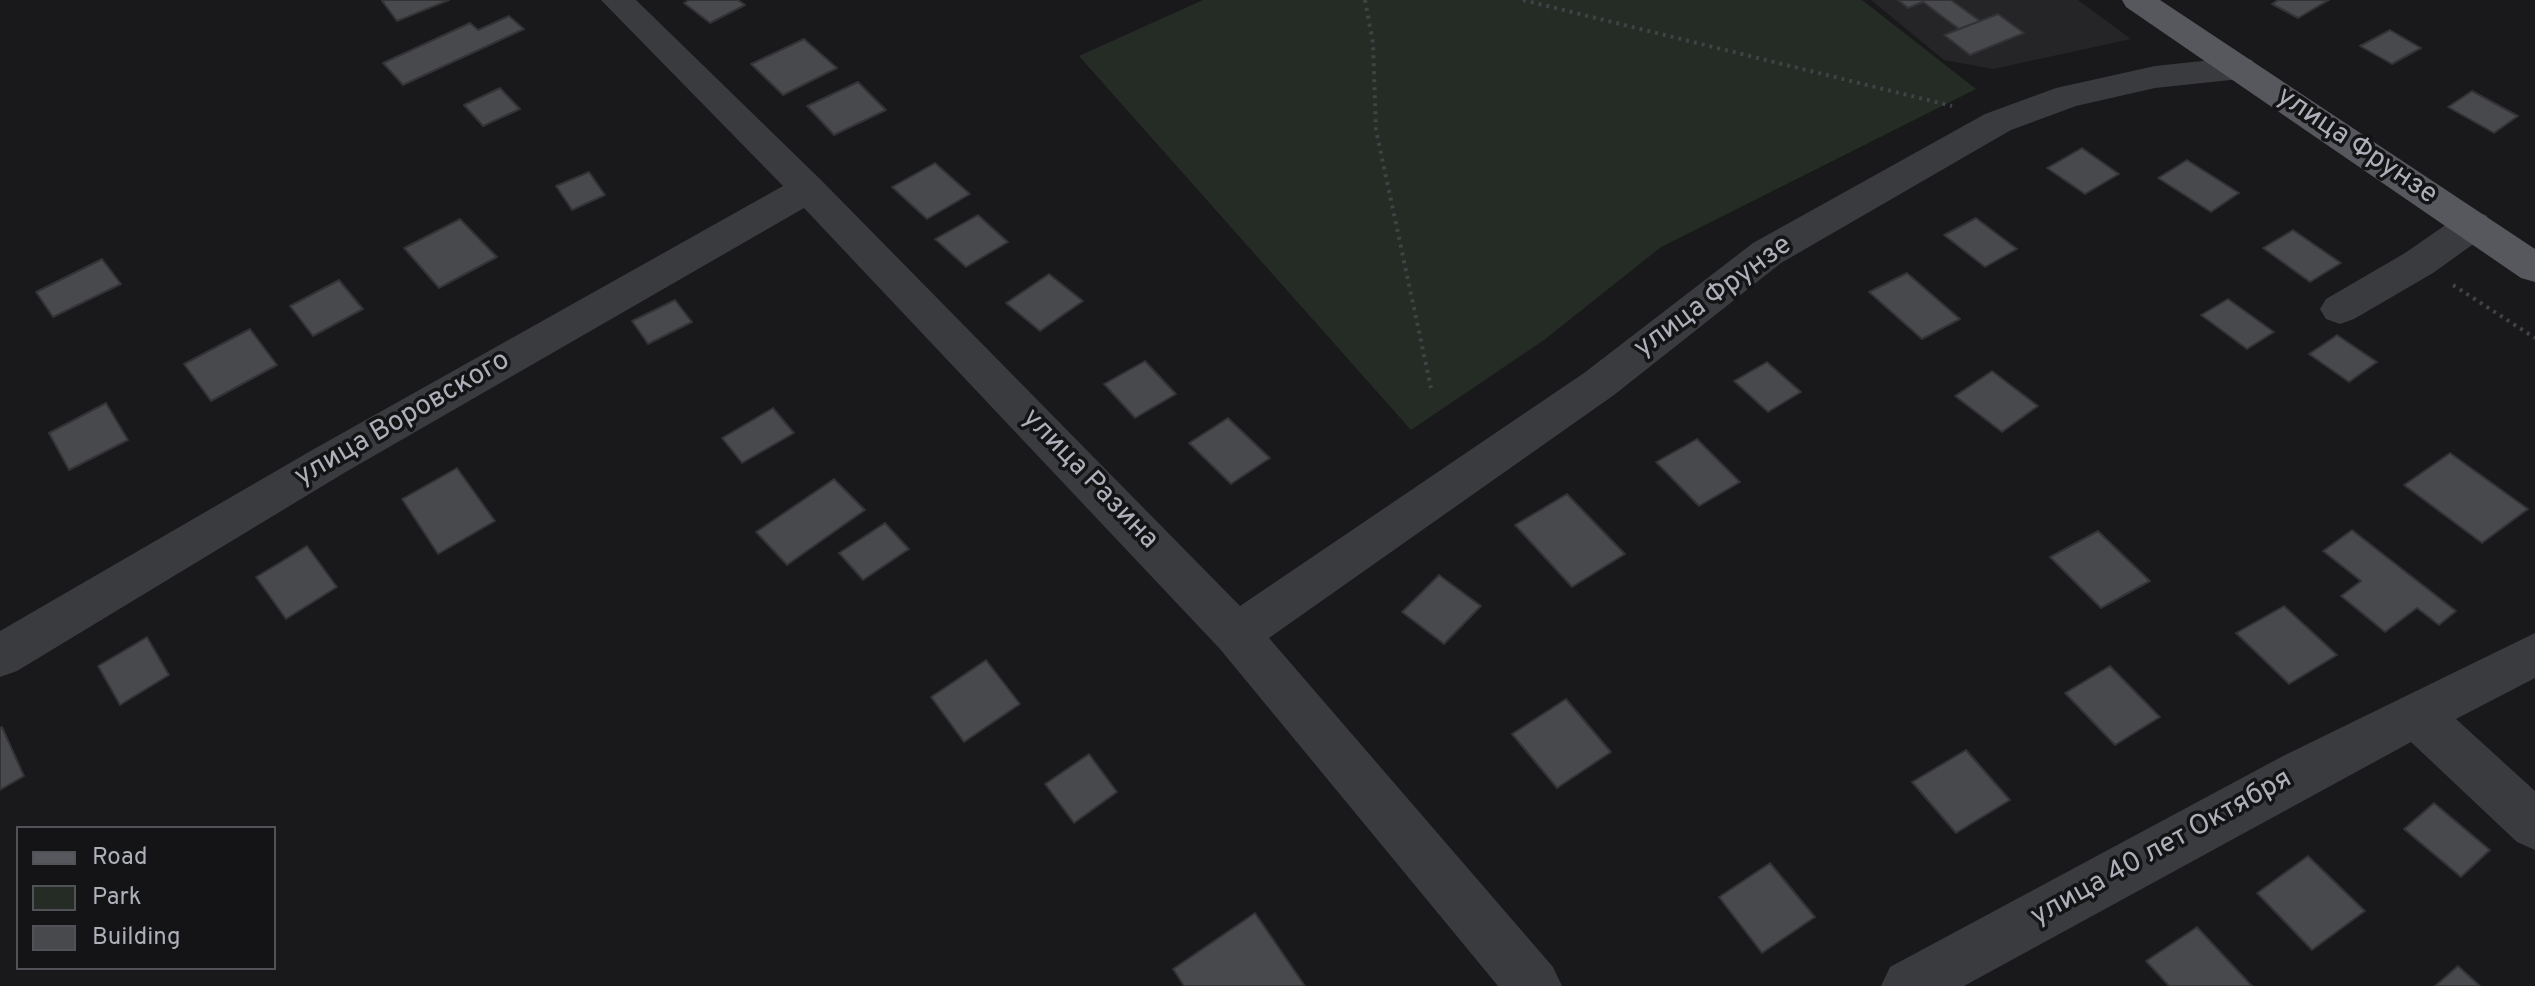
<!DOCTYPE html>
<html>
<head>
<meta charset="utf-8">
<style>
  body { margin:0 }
  #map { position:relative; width:2535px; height:986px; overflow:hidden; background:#19191b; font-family:Overpass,sans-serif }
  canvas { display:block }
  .legend { position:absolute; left:16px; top:826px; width:260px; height:144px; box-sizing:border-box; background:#141416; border:2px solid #515257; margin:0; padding:10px 14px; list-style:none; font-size:24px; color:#adb0b9 }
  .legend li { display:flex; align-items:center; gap:16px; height:40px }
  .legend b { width:40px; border:2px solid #515257 }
</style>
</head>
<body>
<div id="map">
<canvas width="2535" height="986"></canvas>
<ul class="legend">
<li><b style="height:10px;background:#57585e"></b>Road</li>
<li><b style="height:22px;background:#252c26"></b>Park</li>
<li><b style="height:22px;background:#48494d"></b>Building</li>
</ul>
</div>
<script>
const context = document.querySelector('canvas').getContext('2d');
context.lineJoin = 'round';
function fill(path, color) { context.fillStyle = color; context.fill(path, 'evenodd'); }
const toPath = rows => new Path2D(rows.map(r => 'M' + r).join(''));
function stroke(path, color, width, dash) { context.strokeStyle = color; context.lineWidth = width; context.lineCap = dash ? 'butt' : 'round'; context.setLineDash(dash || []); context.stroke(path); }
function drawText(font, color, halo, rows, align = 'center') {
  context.font = font + ' Overpass,sans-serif'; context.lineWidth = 7; context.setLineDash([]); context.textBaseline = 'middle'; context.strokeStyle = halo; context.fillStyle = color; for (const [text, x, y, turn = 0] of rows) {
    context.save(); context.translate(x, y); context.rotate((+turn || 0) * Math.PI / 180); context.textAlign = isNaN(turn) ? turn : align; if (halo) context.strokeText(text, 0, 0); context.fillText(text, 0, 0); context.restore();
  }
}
fill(toPath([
  [1871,0,2078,0,2131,39,1993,69,1944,60]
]), '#252528');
fill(toPath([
  [1203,0,1862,0,1976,89,1661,247,1544,340,1411,430,1079,56]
]), '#252c26');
const building = toPath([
  [385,0,449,0,397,21,382,1,385,0],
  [689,0,738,0,745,5,710,23,684,3,689,0],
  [1898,0,1951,0,1980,21,1959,29,1923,2,1908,8,1898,0],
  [2278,0,2329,0,2298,18,2272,4,2278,0],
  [1998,14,2024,33,1970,55,1944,35,1998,14],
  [509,16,524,29,403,85,383,63,470,23,478,30,509,16],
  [2390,30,2421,48,2392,64,2360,46,2390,30],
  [804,39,837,68,783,95,751,64,804,39],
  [858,82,886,110,834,135,807,106,858,82],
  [500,88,520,109,483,126,464,105,500,88],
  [2472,91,2518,116,2494,133,2448,107,2472,91],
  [2082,148,2119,174,2085,194,2047,168,2082,148],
  [2187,160,2239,193,2211,212,2158,178,2187,160],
  [935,163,970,194,927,219,892,187,935,163],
  [589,172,605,195,572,210,556,186,589,172],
  [978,215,1008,242,966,267,935,239,978,215],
  [1976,218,2017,249,1985,267,1944,235,1976,218],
  [460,219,497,257,439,288,404,248,460,219],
  [2293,230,2341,263,2310,282,2263,248,2293,230],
  [102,259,121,284,53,317,36,292,102,259],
  [1907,273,1960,319,1922,339,1869,292,1907,273],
  [1049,274,1083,301,1040,331,1006,303,1049,274],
  [339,280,363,309,313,336,290,306,339,280],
  [2228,299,2274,332,2247,349,2201,315,2228,299],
  [675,300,692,322,648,344,632,321,675,300],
  [250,329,277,365,211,401,184,364,250,329],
  [2337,335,2377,362,2349,382,2309,354,2337,335],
  [1145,361,1176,394,1135,418,1104,384,1145,361],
  [1767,362,1801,392,1768,412,1734,381,1767,362],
  [1992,371,2038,406,2002,432,1955,396,1992,371],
  [106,403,128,440,69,470,49,433,106,403],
  [773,408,794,433,742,463,722,438,773,408],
  [1228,418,1270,458,1231,484,1189,443,1228,418],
  [1697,439,1740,482,1699,506,1656,462,1697,439],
  [2450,453,2528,509,2482,543,2404,485,2450,453],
  [457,468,495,521,438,554,402,499,457,468],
  [834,479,865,510,787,565,756,532,834,479],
  [1567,494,1625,554,1572,587,1515,525,1567,494],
  [885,523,909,549,863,580,839,553,885,523],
  [2352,530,2456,611,2439,625,2417,608,2385,632,2341,596,2361,581,2323,551,2352,530],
  [2098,531,2150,581,2101,608,2050,557,2098,531],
  [307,546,337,587,286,619,256,577,307,546],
  [1439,575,1481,606,1444,644,1402,612,1439,575],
  [2284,606,2337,655,2289,684,2236,633,2284,606],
  [147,637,169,675,120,705,98,666,147,637],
  [986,660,1020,704,964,742,931,697,986,660],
  [2110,666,2160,717,2115,745,2065,693,2110,666],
  [1566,699,1611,752,1557,788,1512,734,1566,699],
  [2,727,24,776,0,790,0,728,2,727],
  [1966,750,2010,800,1956,833,1912,782,1966,750],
  [1089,754,1117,792,1074,823,1045,784,1089,754],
  [2434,803,2490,850,2461,877,2404,829,2434,803],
  [2308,856,2365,911,2312,950,2257,893,2308,856],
  [1770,863,1815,917,1762,953,1719,897,1770,863],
  [1255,913,1305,986,1184,986,1173,969,1255,913],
  [2197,927,2252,986,2169,986,2146,961,2197,927],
  [2458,966,2480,986,2435,986,2458,966]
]);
fill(building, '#48494d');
stroke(building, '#333336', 2);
stroke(toPath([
  [1365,0,1373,43,1376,130,1431,388],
  [1523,0,1952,106],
  [2453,285,2535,338]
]), '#414246', 4, [3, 5]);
fill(toPath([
  [601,0,636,0,821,180,1240,606,1584,373,1753,243,1985,114,2056,88,2155,66,2240,57,2252,60,2257,68,2252,76,2240,79,2155,88,2076,106,2011,130,1781,263,1614,395,1269,638,1553,967,1562,986,1498,986,1220,649,804,208,344,473,17,671,0,677,0,631,314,449,783,186,601,0],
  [2473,212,2486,215,2492,225,2486,235,2433,273,2354,319,2340,324,2326,319,2320,309,2326,299,2405,253,2460,215,2473,212],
  [2535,633,2535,678,2456,719,2535,791,2535,850,2517,842,2411,742,1964,986,1881,986,1890,967,2283,756,2535,633]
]), '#3a3b3f');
fill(toPath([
  [2122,0,2160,0,2535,249,2535,282,2521,278,2126,7,2122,0]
]), '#57585e');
drawText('28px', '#adb0b9', '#141416', [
  ["улица Фрунзе",2356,147,34],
  ["улица Фрунзе",1714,298,-36],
  ["улица Воровского",403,420,-30],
  ["улица Разина",1089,480,46],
  ["улица 40 лет Октября",2162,849,-29]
]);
</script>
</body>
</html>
